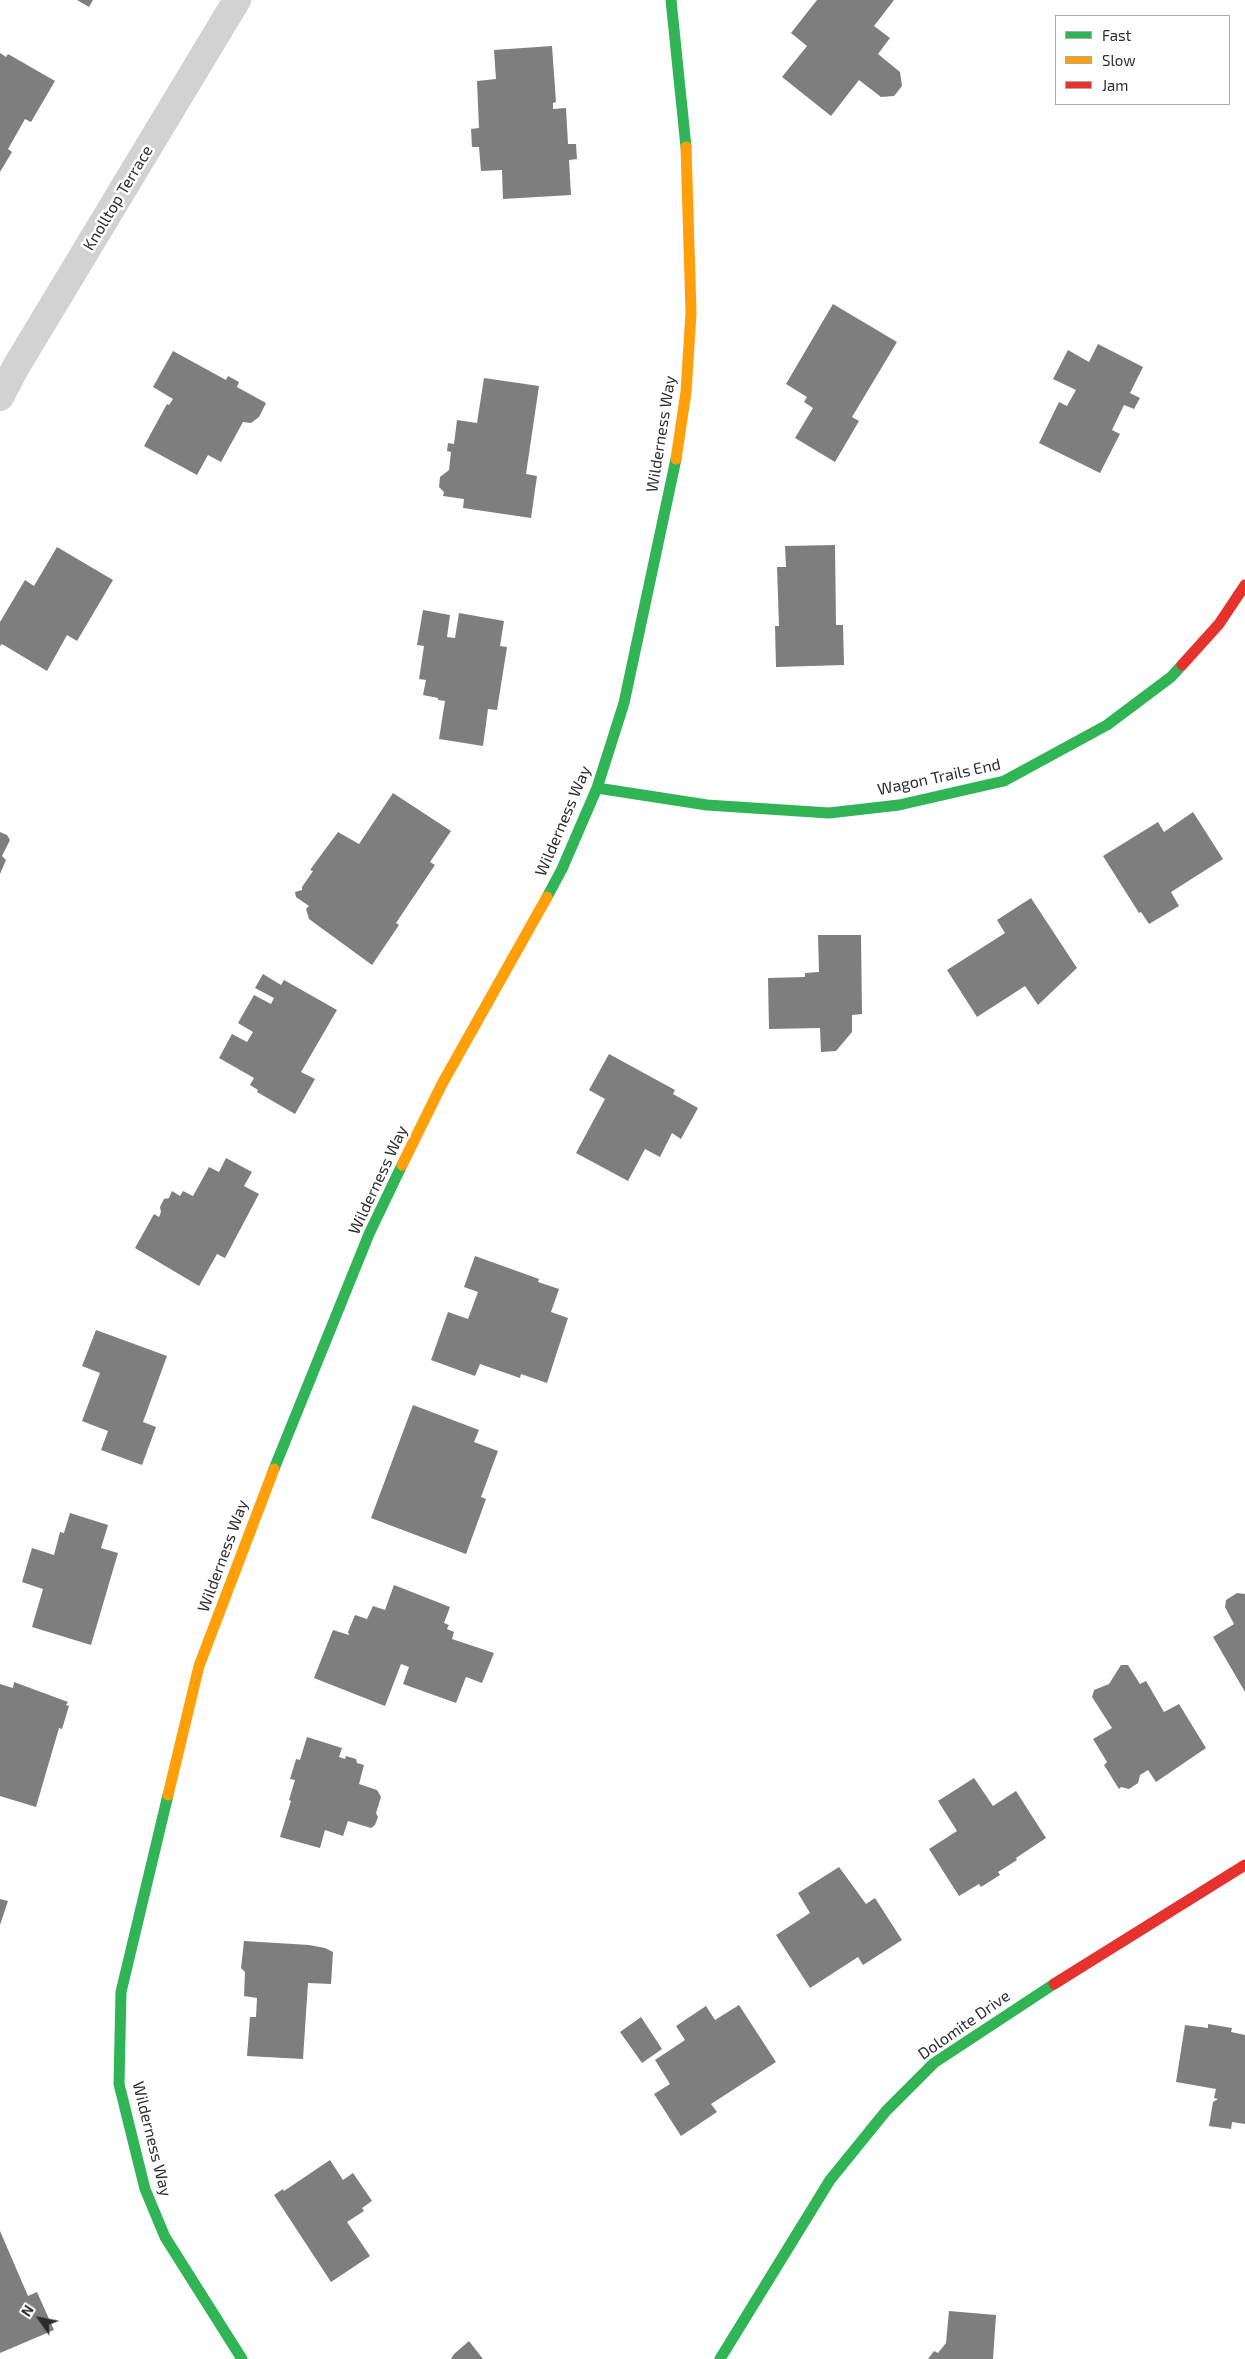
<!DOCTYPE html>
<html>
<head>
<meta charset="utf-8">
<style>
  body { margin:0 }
  #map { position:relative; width:1245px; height:2359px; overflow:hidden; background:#fff; font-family:"Exo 2",sans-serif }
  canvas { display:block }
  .legend { position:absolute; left:1055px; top:15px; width:175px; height:90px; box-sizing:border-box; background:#fff; border:1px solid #ababab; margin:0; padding:6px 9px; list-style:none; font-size:15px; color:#2d2d2d }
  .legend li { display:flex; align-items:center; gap:10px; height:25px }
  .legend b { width:25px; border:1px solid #ababab }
  .north { position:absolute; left:15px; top:2294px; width:50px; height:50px; -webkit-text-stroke:4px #fff; paint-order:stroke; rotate:303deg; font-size:14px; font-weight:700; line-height:20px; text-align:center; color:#2d2d2d }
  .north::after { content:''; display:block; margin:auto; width:18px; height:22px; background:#2d2d2d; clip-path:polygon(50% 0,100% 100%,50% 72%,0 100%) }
</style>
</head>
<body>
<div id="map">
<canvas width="1245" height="2359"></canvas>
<ul class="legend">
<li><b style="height:6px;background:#30b455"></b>Fast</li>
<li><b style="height:6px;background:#ff9f0a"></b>Slow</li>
<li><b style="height:6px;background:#e5322d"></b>Jam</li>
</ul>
<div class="north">N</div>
</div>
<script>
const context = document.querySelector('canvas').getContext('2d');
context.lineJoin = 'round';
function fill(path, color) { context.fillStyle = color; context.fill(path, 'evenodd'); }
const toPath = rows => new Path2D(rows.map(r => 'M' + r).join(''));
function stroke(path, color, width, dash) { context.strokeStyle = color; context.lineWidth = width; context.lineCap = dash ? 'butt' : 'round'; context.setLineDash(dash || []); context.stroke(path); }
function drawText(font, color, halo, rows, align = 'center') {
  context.font = font + ' "Exo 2",sans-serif'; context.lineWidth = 5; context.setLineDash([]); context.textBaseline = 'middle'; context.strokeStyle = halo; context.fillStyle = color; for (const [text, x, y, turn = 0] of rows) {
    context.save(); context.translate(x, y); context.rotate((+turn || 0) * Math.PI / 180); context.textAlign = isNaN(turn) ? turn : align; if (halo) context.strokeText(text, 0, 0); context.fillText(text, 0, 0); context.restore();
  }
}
fill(toPath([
  [77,0,93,0,89,7],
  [817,0,894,0,874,26,890,38,878,54,900,72,902,86,894,96,881,97,859,80,831,116,782,77,807,46,791,33],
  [552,46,556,102,553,103,553,109,566,108,568,144,576,144,577,159,569,160,571,195,503,199,502,170,481,171,479,147,472,147,471,129,479,128,477,81,496,79,494,50],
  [0,53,6,57,8,54,55,81,31,122,25,119,8,149,12,152,0,172],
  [833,304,897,342,852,417,859,421,835,462,795,438,813,408,804,402,807,397,786,384],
  [1098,344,1143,367,1130,393,1140,398,1134,409,1124,405,1112,430,1120,434,1100,473,1039,443,1059,402,1067,406,1076,390,1053,379,1068,350,1089,362],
  [173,351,226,380,228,376,239,382,237,387,266,403,259,417,251,423,243,422,221,462,208,455,197,475,144,446,167,404,169,405,173,399,153,387],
  [484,378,539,386,526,474,537,476,531,518,463,508,464,499,443,496,444,492,439,487,440,477,449,470,451,452,447,451,448,443,454,444,457,420,477,423],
  [835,545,836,625,843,625,844,665,776,667,775,626,779,626,777,567,786,567,785,546],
  [57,547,113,580,77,641,67,635,47,671,2,644,0,646,0,622,25,580,34,586],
  [423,610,450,615,447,637,455,638,459,613,504,621,500,646,507,647,497,710,488,709,483,746,439,739,445,701,438,700,438,698,423,695,426,680,419,679,424,646,417,645],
  [393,793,451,831,430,862,435,865,396,923,399,925,372,965,309,919,306,909,309,906,296,897,295,892,302,890,302,887,313,871,310,870,338,832,359,844],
  [1193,812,1223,859,1171,892,1179,906,1149,924,1141,912,1139,913,1103,856,1158,822,1164,832],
  [0,832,7,835,10,840,2,856,6,860,0,874],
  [1031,898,1077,968,1038,1005,1025,986,977,1017,947,970,1005,933,997,920],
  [818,935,861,935,862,1014,852,1015,852,1032,836,1051,821,1052,820,1028,769,1029,768,978,805,977,805,973,819,972],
  [263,974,281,985,284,980,337,1010,301,1072,315,1079,295,1114,257,1092,258,1090,250,1085,254,1078,219,1058,232,1034,247,1042,253,1032,238,1023,254,995,271,1004,274,998,255,988],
  [609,1054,675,1090,673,1094,698,1108,681,1139,672,1133,660,1157,645,1149,628,1181,576,1153,605,1099,589,1090],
  [226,1158,252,1172,244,1186,259,1194,225,1258,217,1254,199,1286,135,1248,154,1214,159,1217,161,1212,160,1207,164,1199,169,1198,172,1191,180,1196,183,1191,193,1196,209,1167,219,1172],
  [475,1256,539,1279,538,1282,559,1289,551,1312,568,1318,547,1383,521,1374,520,1378,480,1364,475,1376,431,1360,448,1312,468,1319,478,1292,464,1287],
  [96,1330,167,1356,143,1422,156,1427,142,1465,101,1450,108,1431,82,1421,100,1373,82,1366],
  [413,1405,479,1430,474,1442,498,1451,481,1497,486,1499,466,1554,371,1518],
  [70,1513,108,1525,101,1548,118,1553,91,1645,32,1627,43,1589,22,1582,32,1548,54,1555,60,1532,64,1533],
  [394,1585,450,1607,444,1623,449,1625,447,1629,454,1632,452,1639,494,1653,482,1683,466,1677,456,1703,403,1684,409,1667,401,1664,385,1706,314,1678,333,1630,349,1635,348,1632,355,1615,367,1619,373,1606,385,1610],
  [1237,1593,1245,1594,1245,1692,1213,1637,1234,1624,1225,1607,1226,1600],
  [1121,1665,1128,1665,1140,1684,1146,1681,1164,1712,1179,1704,1206,1748,1156,1782,1148,1770,1140,1775,1138,1783,1129,1789,1121,1787,1119,1789,1104,1765,1107,1762,1093,1739,1112,1728,1092,1697,1094,1690,1109,1684],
  [14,1682,68,1702,66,1705,69,1706,62,1729,59,1728,36,1807,0,1796,0,1684,13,1688],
  [307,1737,342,1748,339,1757,345,1759,346,1756,356,1759,357,1763,364,1765,359,1784,377,1790,381,1797,376,1813,378,1817,375,1825,371,1828,348,1821,343,1836,325,1830,320,1848,280,1837,291,1801,289,1800,295,1780,290,1779,296,1759,300,1760],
  [974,1778,993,1806,1016,1791,1046,1838,1016,1858,1017,1860,998,1872,1000,1875,981,1887,979,1884,959,1896,929,1849,957,1831,938,1801],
  [839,1867,866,1904,875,1898,902,1940,863,1965,858,1957,810,1988,776,1935,810,1913,798,1893],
  [0,1899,8,1901,0,1925],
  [244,1941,309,1945,325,1948,333,1952,331,1984,308,1983,303,2059,247,2056,250,2017,256,2017,257,1998,244,1996,245,1972,241,1968],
  [739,2005,776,2062,711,2104,717,2112,681,2136,654,2094,670,2084,655,2060,685,2040,676,2026,706,2006,715,2020],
  [641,2017,662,2049,642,2063,620,2032],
  [1208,2024,1232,2028,1231,2032,1245,2035,1245,2124,1232,2122,1231,2129,1209,2126,1213,2102,1218,2099,1214,2098,1216,2089,1176,2082,1185,2025,1208,2028],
  [330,2160,343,2180,353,2173,372,2201,362,2208,364,2211,347,2222,370,2256,331,2282,274,2195,283,2189,284,2191],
  [0,2231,28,2296,37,2292,54,2330,0,2353],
  [949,2311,996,2315,993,2359,928,2359,934,2351,938,2353,946,2343],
  [469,2341,483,2359,451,2359,454,2354]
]), '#7e7e7e');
stroke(toPath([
  [0,397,17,365,237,0]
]), '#d2d2d2', 28);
stroke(toPath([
  [671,0,686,147],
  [597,788,707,805,829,813,899,805,1004,781,1107,725,1171,677,1182,665],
  [547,897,562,869,597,788,624,703,676,459],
  [274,1469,369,1234,402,1165],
  [168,1795,121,1992,119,2084,145,2189,165,2237,242,2359],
  [720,2359,830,2180,886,2111,934,2063,1054,1984]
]), '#30b455', 11);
stroke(toPath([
  [676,459,686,392,691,313,686,147],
  [402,1165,442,1084,547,897],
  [168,1795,199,1666,274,1469]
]), '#ff9f0a', 11);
stroke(toPath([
  [1182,665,1219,624,1245,585],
  [1054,1984,1245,1865]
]), '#e5322d', 11);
drawText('16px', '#2d2d2d', '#fff', [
  ["Knolltop Terrace",118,198,-59],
  ["Wilderness Way",661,434,-81],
  ["Wagon Trails End",939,777,-12],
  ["Wilderness Way",563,821,-67],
  ["Wilderness Way",378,1180,-65],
  ["Wilderness Way",223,1556,-70],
  ["Dolomite Drive",964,2025,-35],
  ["Wilderness Way",152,2139,76]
]);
</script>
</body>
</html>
